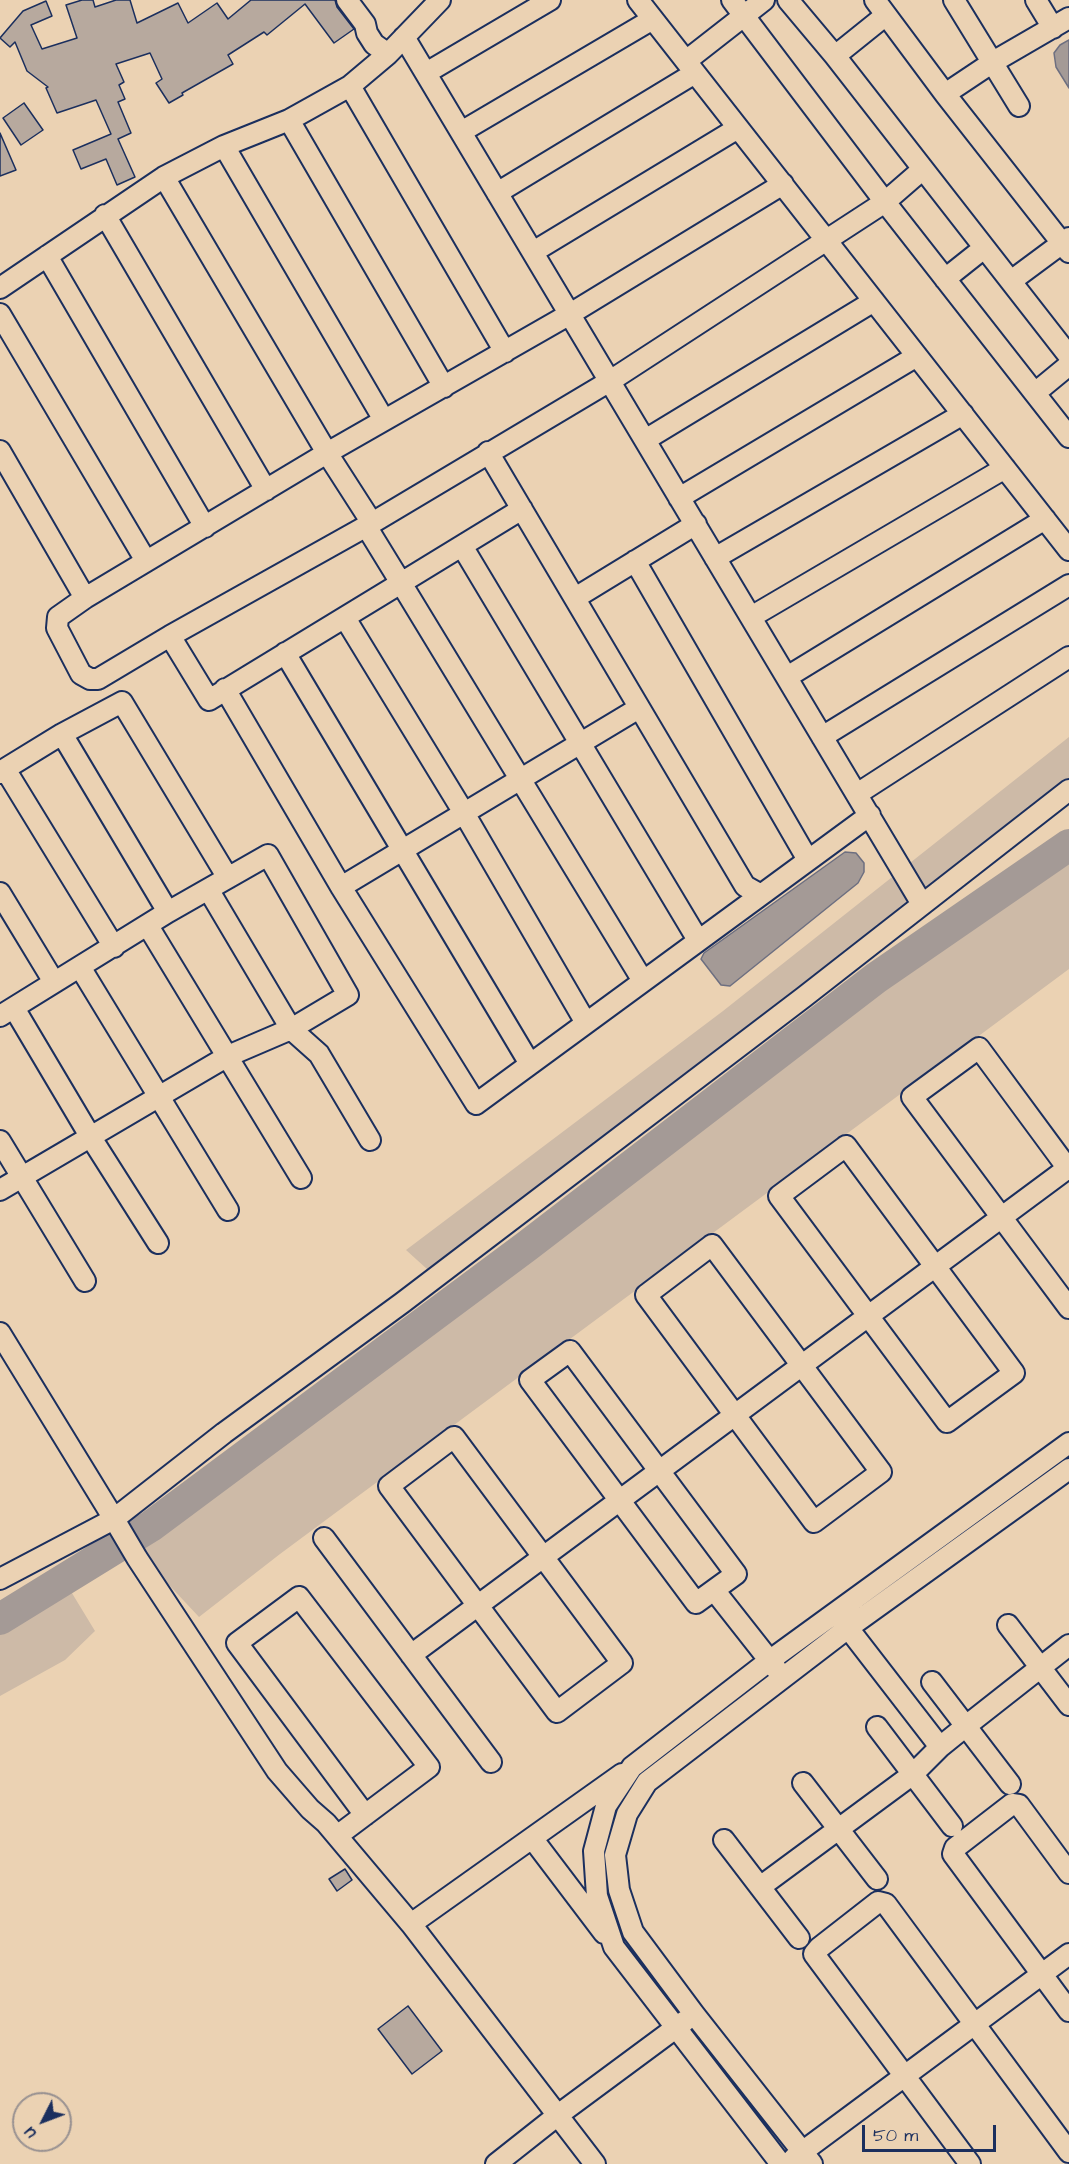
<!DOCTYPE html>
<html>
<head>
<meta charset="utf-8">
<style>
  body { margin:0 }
  #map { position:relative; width:1069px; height:2164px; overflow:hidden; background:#ebd2b3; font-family:"Architects Daughter",sans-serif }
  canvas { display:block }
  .north { position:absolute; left:12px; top:2092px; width:60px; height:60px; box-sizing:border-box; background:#ebd2b3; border:2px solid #989191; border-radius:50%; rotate:228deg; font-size:16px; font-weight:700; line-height:24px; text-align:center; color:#1b2f5e }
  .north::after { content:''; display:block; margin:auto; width:21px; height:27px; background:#1b2f5e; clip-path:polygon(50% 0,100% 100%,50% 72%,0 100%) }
  .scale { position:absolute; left:862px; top:2125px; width:134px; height:27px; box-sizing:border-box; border:3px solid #1b2f5e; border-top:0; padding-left:8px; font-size:18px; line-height:21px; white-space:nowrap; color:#1b2f5e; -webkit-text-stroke:4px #ebd2b3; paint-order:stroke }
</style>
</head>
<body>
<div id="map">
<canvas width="1069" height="2164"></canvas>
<div class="north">U</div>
<div class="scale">50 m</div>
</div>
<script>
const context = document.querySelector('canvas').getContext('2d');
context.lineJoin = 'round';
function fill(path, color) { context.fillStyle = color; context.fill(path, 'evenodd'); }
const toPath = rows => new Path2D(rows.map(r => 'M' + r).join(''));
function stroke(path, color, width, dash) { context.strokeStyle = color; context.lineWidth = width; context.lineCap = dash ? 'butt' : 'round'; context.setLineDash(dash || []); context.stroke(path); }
fill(toPath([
  [1069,737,1069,790,438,1279,406,1250,723,1011],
  [1069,844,1069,969,280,1554,199,1617,127,1540,151,1526,463,1294,876,978],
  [64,1580,95,1631,65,1660,0,1696,0,1619]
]), '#cdbaa7');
const water = toPath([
  [1069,40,1069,88,1056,67,1054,53,1060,45,1069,40],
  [845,852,856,853,864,863,864,872,858,883,730,986,721,985,701,959,704,953,845,852]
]);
fill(water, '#a49a96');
stroke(water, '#6d6f80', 1.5);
stroke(toPath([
  [0,1619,151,1526,527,1246,876,978,1069,845]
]), '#a49a96', 32);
const building = toPath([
  [82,0,93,0,95,7,116,0,130,0,137,23,178,3,188,23,217,3,228,19,251,0,335,0,337,7,354,29,334,43,305,4,267,35,264,32,228,55,233,64,182,93,183,95,169,103,156,83,162,79,150,53,116,64,124,82,119,85,125,99,118,102,131,133,118,139,135,177,117,185,106,159,81,169,73,150,111,134,96,100,57,113,46,88,48,87,27,71,15,42,10,47,0,38,23,11,46,1,52,16,31,25,42,49,77,38,66,5,82,0],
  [24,103,43,130,21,145,3,118,24,103],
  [0,133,16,170,0,176,0,133],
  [345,1869,352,1880,337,1891,329,1879,345,1869],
  [408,2006,442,2051,412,2074,378,2029,408,2006]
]);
fill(building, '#b7a99e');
stroke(building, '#1b2f5e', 1.5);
const street = toPath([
  [347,0,365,24,367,33,374,44,388,54],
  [638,0,1069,550],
  [732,0,885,202,1069,437],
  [788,0,835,56],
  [875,0,945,94,1069,252],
  [954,0,1019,106],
  [1036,0,1053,28],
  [886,15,835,56,1069,356],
  [404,37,922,904],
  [686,61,764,0],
  [426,73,550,0],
  [350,86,505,352],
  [945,94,993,62,1069,18],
  [289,120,444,387],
  [461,132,653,19],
  [224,146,384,420],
  [164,177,327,453,372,523],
  [497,193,695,73],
  [105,215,266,490],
  [533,252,738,128],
  [47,256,205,527],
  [945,279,984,248],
  [1011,281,1069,238],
  [0,288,164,177,224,146,289,120,350,86,388,54,440,0],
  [0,314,146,561],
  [1035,393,1069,365],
  [645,440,874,301],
  [0,451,85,598,58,617,57,628,81,674,90,679,98,679,170,636,372,523,610,381,885,202,923,169],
  [488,452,745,886,761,895,870,815],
  [679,498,917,356],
  [522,509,401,583,643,981],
  [462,546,698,940],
  [715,558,963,414],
  [635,561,808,860],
  [85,598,327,453,570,314,783,184],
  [575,598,696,524],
  [751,617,1005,468],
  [345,618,464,813,586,1023],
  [170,636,209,700,401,583,366,526],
  [285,653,530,1064],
  [787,677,1045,519],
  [225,689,341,887,476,1104,761,895],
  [62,734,168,912],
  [822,737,1069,585],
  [5,769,62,734,122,702,228,878],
  [0,773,5,769,114,947],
  [857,794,1069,657],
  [341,887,639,708],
  [208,889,291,1029,319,1054,370,1140],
  [0,893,54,982],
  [148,926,301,1178],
  [80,967,228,1210],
  [14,1008,90,1136,158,1243],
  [0,1016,168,912,268,855,348,995,291,1029,228,1056,0,1190],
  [0,1141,85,1281],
  [846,1146,1014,1373,947,1422,779,1196,846,1146],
  [1069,1170,979,1048,912,1097,1069,1308],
  [712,1245,881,1472,814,1522,646,1295,712,1245],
  [0,1333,114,1519,0,1579],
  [570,1351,736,1574,696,1603,530,1380,570,1351],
  [454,1437,622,1663,557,1712,389,1486,454,1437],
  [324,1538,491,1762],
  [714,1590,777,1670],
  [1008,1625,1069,1705],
  [848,1628,940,1747],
  [411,1655,1068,1168],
  [932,1682,1010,1784],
  [877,1727,952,1826],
  [803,1783,877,1879],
  [337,1836,429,1767,299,1597,237,1643,365,1815],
  [532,1838,604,1933],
  [724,1840,799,1938],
  [1069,1873,1019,1805,1012,1804,955,1848,953,1854,1069,2011],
  [760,1887,913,1774,940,1747,966,1726,1069,1645],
  [411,1924,622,1774],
  [794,2158,1069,1954],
  [496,2164,558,2115,685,2021],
  [595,2164,411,1924,326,1823,310,1809,277,1771,137,1558,114,1519,224,1433,402,1303,804,997,1069,790],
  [781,2164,614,1947,597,1896,594,1851,606,1806,632,1767,769,1661,1069,1443],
  [812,2164,694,2014,633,1932,619,1890,615,1855,627,1814,647,1782,848,1628,1069,1469],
  [970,2164,814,1954,819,1948,878,1902,886,1904,1069,2152]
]);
stroke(street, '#1b2f5e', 24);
stroke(street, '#ebd2b3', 20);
</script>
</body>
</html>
